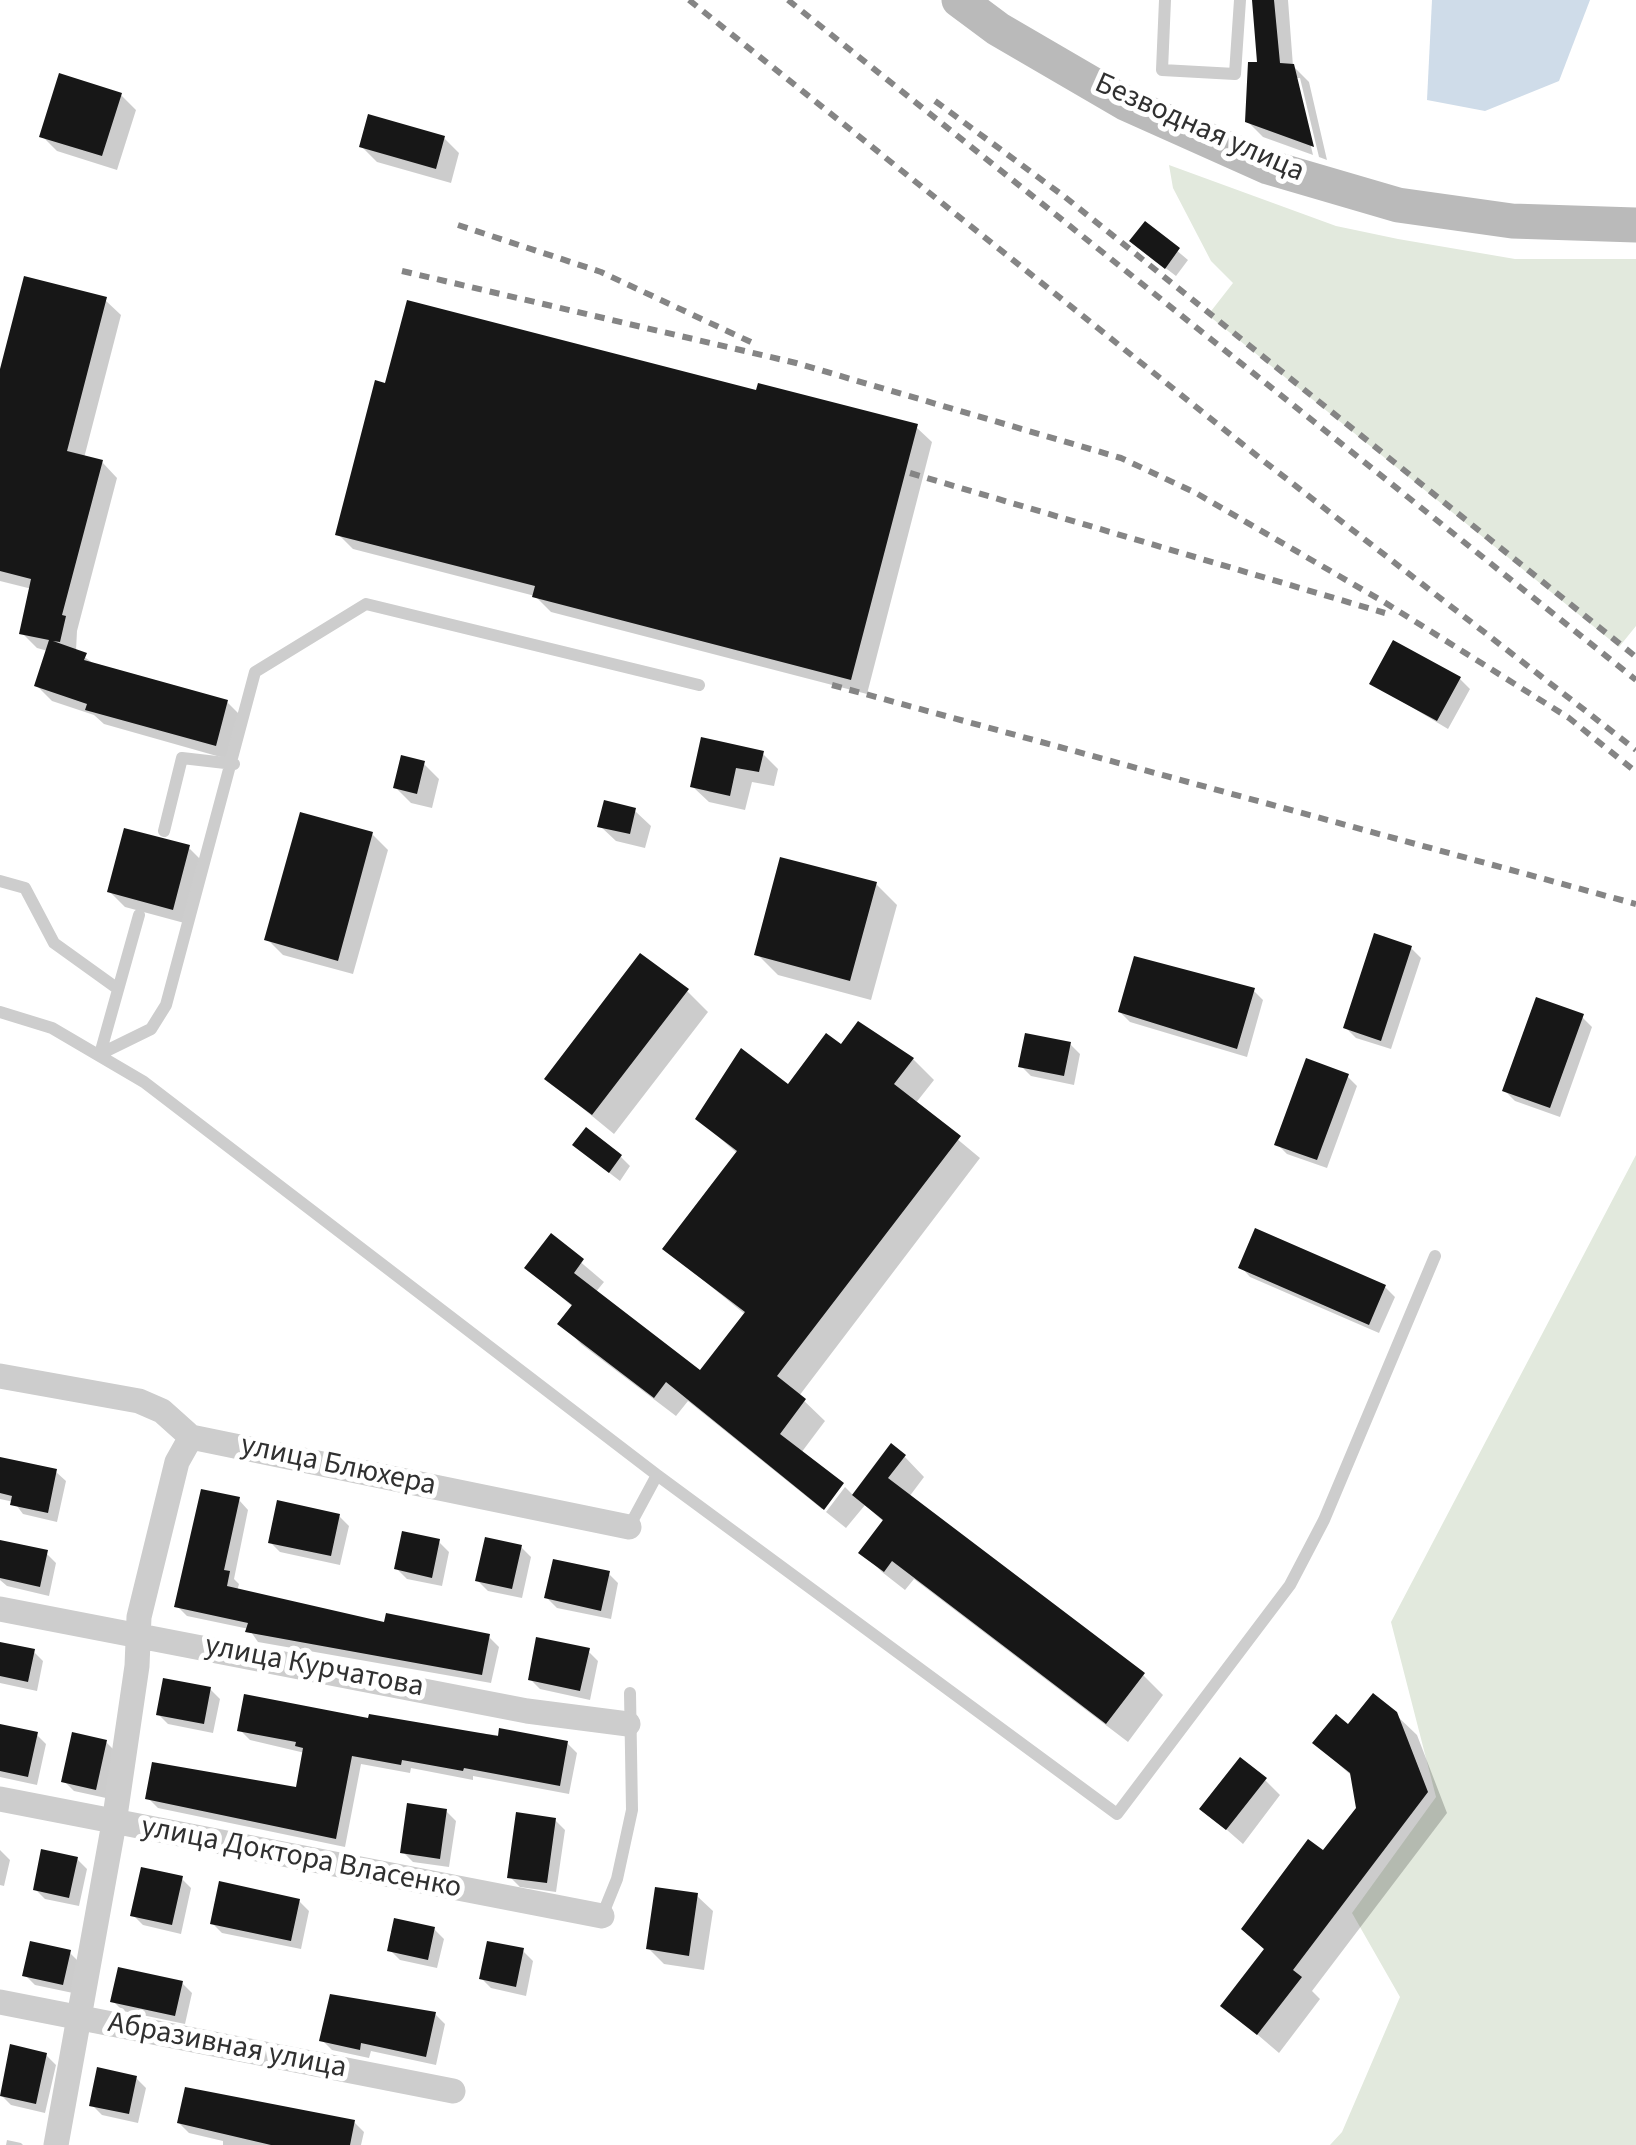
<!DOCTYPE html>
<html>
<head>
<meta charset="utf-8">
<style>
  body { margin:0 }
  canvas { display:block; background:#fff }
</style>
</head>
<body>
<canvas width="1636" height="2145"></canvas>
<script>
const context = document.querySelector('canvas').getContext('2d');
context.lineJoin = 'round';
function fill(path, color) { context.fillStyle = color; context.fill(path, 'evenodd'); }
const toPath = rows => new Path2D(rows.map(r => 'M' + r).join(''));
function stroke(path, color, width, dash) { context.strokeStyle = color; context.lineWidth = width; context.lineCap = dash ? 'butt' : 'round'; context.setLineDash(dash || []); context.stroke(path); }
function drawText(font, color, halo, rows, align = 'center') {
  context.font = font + ' "Source Sans 3",sans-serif'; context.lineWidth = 10; context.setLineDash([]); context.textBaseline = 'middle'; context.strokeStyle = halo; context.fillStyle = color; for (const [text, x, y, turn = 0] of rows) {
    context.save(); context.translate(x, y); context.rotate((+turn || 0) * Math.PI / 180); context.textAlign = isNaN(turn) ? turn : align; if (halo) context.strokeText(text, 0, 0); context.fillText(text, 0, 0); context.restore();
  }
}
fill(toPath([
  [1169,165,1336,226,1398,239,1515,259,1636,259,1636,626,1619,647,1208,315,1233,283,1211,261,1173,188],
  [1636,1155,1636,2145,1330,2145,1342,2132,1400,1997,1352,1913,1436,1797,1391,1622]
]), '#e2e9dd');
fill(toPath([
  [1432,0,1590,0,1559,81,1485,111,1427,100]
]), '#cfdce9');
fill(toPath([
  [1254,0,1288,0,1293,66,1309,82,1327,160,1319,157,1300,78,1295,78,1313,155,1263,137,1247,121,1260,65],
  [121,95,136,110,117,170,57,151,42,136],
  [444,138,459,153,451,183,377,162,362,147],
  [1145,224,1188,260,1176,276,1142,250],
  [105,300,121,315,84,458,102,462,117,478,77,631,76,651,97,666,227,702,243,718,231,760,104,724,94,715,52,701,36,685,48,651,37,648,22,633,32,589,0,581,0,379],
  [758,393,916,427,932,442,867,694,551,612,535,596,353,549,338,534],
  [1460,679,1470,689,1448,729,1373,684],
  [762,753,778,769,774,786,752,782,745,810,709,802,693,787],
  [424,764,439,779,432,808,411,803,395,787],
  [635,811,651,826,645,848,616,841,600,826],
  [372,834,388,850,353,974,283,955,267,939],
  [188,847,204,863,188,924,125,907,110,892],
  [876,884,897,905,871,1000,778,975,757,954],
  [1411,948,1421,958,1391,1049,1356,1038,1346,1028],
  [1253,990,1263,1000,1247,1057,1130,1022,1120,1012],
  [687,991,708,1012,614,1134,547,1079],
  [1582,1017,1592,1027,1560,1117,1515,1101,1505,1091],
  [1070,1044,1080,1054,1074,1085,1031,1076,1021,1066],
  [841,1048,913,1059,934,1080,915,1104,980,1158,799,1396,825,1421,801,1453,841,1484,822,1509,688,1401,676,1416,581,1344,561,1323,573,1307,528,1268,551,1237,604,1282,595,1293,701,1373,746,1315,665,1249,738,1154,698,1119,788,1088],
  [1347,1076,1357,1086,1327,1168,1287,1154,1277,1144],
  [586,1155,621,1157,630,1166,620,1181],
  [1241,1267,1385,1287,1395,1297,1379,1333,1250,1277],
  [904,1456,924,1477,909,1497,1143,1675,1163,1695,1128,1742,914,1579,905,1590,882,1572,862,1552,884,1522,865,1505,846,1528,826,1512,845,1487,854,1496],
  [0,1459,56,1472,66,1481,57,1522,23,1514,14,1502,0,1499],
  [239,1500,248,1510,234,1579,239,1584,237,1591,386,1625,489,1637,499,1647,491,1683,258,1642,249,1629,187,1616,177,1606],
  [339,1516,349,1526,340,1565,280,1552,270,1542],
  [439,1542,449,1552,442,1586,407,1579,397,1569],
  [521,1547,531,1557,522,1598,488,1591,478,1581],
  [46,1553,56,1563,49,1596,7,1586,0,1580,0,1560],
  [608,1573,618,1583,611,1619,557,1608,547,1598],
  [0,1644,33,1651,43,1661,37,1691,0,1683],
  [588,1651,598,1661,590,1700,540,1689,530,1679],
  [210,1689,220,1699,213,1733,168,1724,158,1714],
  [1395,1714,1417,1735,1447,1813,1312,1991,1320,1999,1279,2053,1224,2006,1266,1951,1244,1929,1323,1854,1359,1809,1353,1777,1315,1743,1349,1727],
  [370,1721,567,1743,577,1753,569,1794,473,1776,473,1780,411,1768,410,1773,361,1764,345,1847,158,1808,148,1798,298,1790,305,1753,250,1740,240,1730],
  [0,1726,36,1734,46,1744,37,1785,0,1777],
  [106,1742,116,1752,106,1798,74,1791,64,1781],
  [1265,1780,1280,1795,1243,1844,1203,1809],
  [446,1811,456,1821,449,1867,413,1862,403,1852],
  [555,1820,565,1830,556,1892,520,1887,510,1877],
  [0,1850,10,1860,4,1886,0,1885],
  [77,1859,87,1869,79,1906,45,1899,35,1889],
  [181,1878,191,1888,181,1934,143,1925,133,1915],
  [697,1896,713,1911,704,1970,664,1964,648,1948],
  [299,1901,309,1911,301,1949,222,1933,212,1923],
  [434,1929,444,1939,437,1968,400,1960,390,1950],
  [523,1951,533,1961,526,1996,491,1988,481,1978],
  [70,1953,80,1963,73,1993,35,1985,25,1975],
  [182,1983,192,1993,185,2024,123,2011,113,2001],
  [435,2014,445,2024,436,2065,371,2051,369,2058,332,2050,322,2040],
  [46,2055,56,2065,45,2113,11,2105,1,2095],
  [136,2078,146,2088,138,2123,102,2115,92,2105],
  [354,2122,364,2132,361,2145,223,2145,223,2141,189,2133,179,2123],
  [7,2140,21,2143,23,2145,6,2145]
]), '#0003');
fill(toPath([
  [1252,0,1274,0,1280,63,1294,64,1314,147,1245,122,1248,62,1257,62],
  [59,73,122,93,102,156,39,137],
  [368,114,445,136,436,169,359,147],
  [1145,221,1180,248,1165,269,1129,241],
  [24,276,107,297,67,451,103,460,62,615,66,616,60,642,53,641,87,653,84,660,228,700,216,746,85,710,87,704,34,686,49,640,19,634,31,579,0,571,0,369],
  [407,300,756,390,758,383,918,424,851,680,532,597,535,586,335,535,375,380,385,383],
  [1393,640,1461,677,1437,721,1369,684],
  [701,737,764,751,759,772,736,768,730,796,690,787],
  [401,755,425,761,417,794,393,788],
  [604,800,636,808,630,834,597,827],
  [300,812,373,832,338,961,264,940],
  [124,828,190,845,173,910,107,892],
  [780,857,877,882,850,981,754,955],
  [1374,933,1412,946,1381,1041,1343,1028],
  [640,953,689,989,592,1115,544,1079],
  [1134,956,1255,988,1237,1049,1118,1012],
  [1536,997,1584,1014,1550,1108,1502,1091],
  [858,1021,914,1058,894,1084,961,1136,777,1376,806,1399,780,1434,844,1483,824,1510,666,1382,654,1398,557,1324,572,1305,524,1268,551,1233,584,1259,574,1273,700,1370,745,1312,662,1249,737,1151,695,1119,741,1048,788,1084,826,1033,841,1044],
  [1025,1033,1071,1042,1064,1076,1018,1067],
  [1306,1058,1349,1074,1317,1160,1274,1145],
  [586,1127,622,1155,609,1173,572,1145],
  [1255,1228,1386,1285,1369,1325,1238,1268],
  [891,1443,906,1455,888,1478,1145,1673,1106,1724,892,1561,884,1572,858,1553,883,1520,852,1495],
  [0,1457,57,1469,48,1513,10,1505,12,1496,0,1493],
  [201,1489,240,1497,224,1570,230,1571,227,1586,384,1622,386,1613,490,1634,482,1675,245,1632,248,1623,174,1607],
  [277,1500,340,1514,331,1556,268,1543],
  [402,1531,440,1539,432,1578,394,1569],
  [485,1537,522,1545,512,1589,475,1581],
  [0,1540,48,1550,40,1587,0,1578],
  [553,1559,610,1571,601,1611,544,1598],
  [536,1637,590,1648,580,1691,528,1680],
  [0,1642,35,1649,28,1682,0,1676],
  [163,1678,211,1687,204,1724,156,1715],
  [1373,1693,1397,1712,1428,1792,1293,1970,1302,1977,1257,2035,1220,2006,1264,1949,1241,1929,1308,1839,1323,1850,1356,1808,1350,1773,1312,1743,1336,1714,1348,1724],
  [244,1694,368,1718,369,1714,498,1736,499,1728,568,1741,560,1786,464,1768,463,1771,402,1760,401,1765,352,1756,336,1839,145,1799,152,1762,296,1787,303,1748,295,1746,296,1742,237,1731],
  [0,1724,38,1732,28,1777,0,1771],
  [72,1732,107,1740,96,1790,61,1782],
  [1240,1757,1267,1778,1226,1830,1199,1809],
  [407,1803,447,1809,440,1859,400,1853],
  [516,1812,556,1818,547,1883,507,1878],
  [41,1849,78,1857,69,1898,33,1890],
  [141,1867,183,1876,172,1925,130,1916],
  [219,1881,300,1899,291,1941,210,1924],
  [655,1887,698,1893,689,1956,646,1949],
  [394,1918,435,1927,428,1960,387,1951],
  [30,1941,71,1950,63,1985,22,1976],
  [487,1941,524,1948,516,1987,479,1979],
  [118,1967,183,1981,175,2016,110,2002],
  [330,1994,436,2012,426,2057,361,2043,360,2050,319,2041],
  [10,2044,47,2053,36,2104,0,2096],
  [97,2067,137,2076,129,2114,89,2106],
  [185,2087,355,2120,350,2145,271,2145,177,2123]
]), '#171717');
stroke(toPath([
  [1165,0,1162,70,1235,74,1240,0],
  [164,831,182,758,234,764],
  [0,881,25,888,54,943,118,989],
  [139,915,100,1054,151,1029,166,1005,255,672,366,604,699,685],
  [0,1012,52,1028,144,1082,657,1475,1117,1814,1290,1585,1324,1520,1435,1256],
  [629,1527,657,1475],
  [602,1916,617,1879,632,1810,630,1693]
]), '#cdcdcd', 12);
stroke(toPath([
  [0,1376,139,1401,162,1411,191,1437,629,1527],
  [0,1609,527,1711,628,1724],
  [0,1799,602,1916],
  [0,2002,453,2091],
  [56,2145,114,1823,137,1666,139,1617,177,1462,191,1437]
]), '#cdcdcd', 25);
stroke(toPath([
  [959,0,998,29,1125,103,1268,167,1398,205,1512,221,1636,225]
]), '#bababa', 35);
stroke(toPath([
  [689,0,1261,459,1636,750],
  [788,0,1636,680],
  [935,101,1065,197,1636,657],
  [458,225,601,272,755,344],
  [402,271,796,363,1121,458,1196,493,1384,602,1569,718,1636,772],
  [910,473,1385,613],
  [832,685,1636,904]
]), '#858585', 6, [10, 8]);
drawText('30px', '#303030', '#fff', [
  ["Безводная улица",1199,129,24],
  ["улица Блюхера",338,1467,12],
  ["улица Курчатова",314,1668,11],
  ["улица Доктора Власенко",301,1859,11],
  ["Абразивная улица",227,2047,11]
]);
</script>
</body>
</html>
